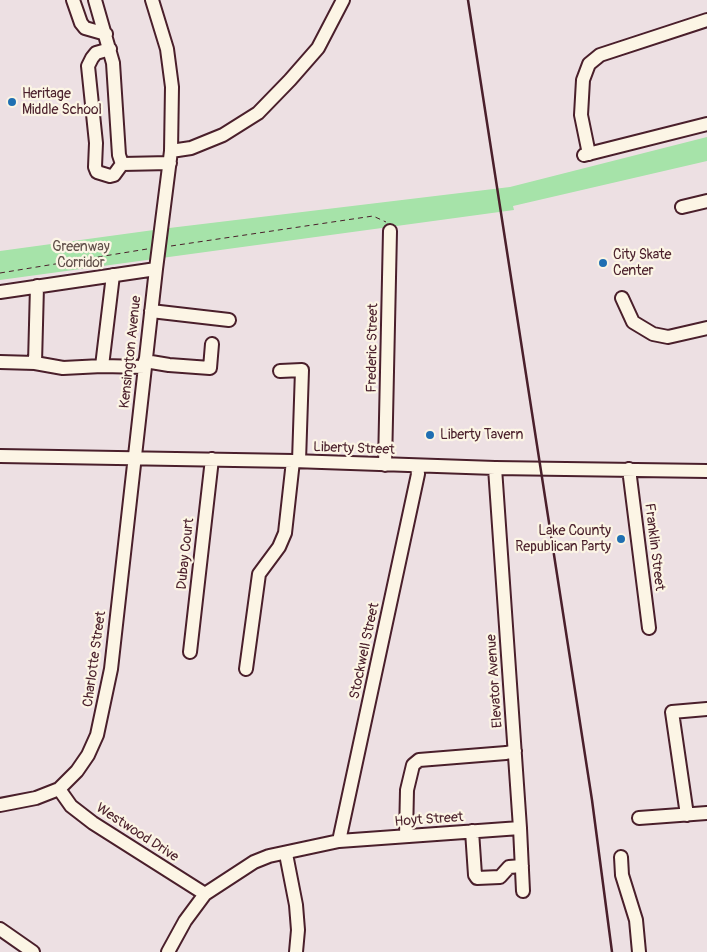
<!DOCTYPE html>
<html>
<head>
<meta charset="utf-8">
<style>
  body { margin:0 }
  canvas { display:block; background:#ede0e3 }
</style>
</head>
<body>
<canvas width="707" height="952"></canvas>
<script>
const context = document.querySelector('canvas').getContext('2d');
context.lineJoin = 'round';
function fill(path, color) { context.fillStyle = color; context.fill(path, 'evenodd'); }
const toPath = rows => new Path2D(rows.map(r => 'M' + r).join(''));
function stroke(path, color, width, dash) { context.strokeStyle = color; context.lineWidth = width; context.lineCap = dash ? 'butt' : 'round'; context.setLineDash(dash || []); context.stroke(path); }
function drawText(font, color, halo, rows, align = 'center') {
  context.font = font + ' Pangolin,sans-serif'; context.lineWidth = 4.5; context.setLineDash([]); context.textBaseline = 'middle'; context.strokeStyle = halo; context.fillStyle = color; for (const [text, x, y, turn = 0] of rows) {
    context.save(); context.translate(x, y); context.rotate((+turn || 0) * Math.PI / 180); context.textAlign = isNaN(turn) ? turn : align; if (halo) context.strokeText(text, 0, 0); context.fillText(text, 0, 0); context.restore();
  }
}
fill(toPath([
  [707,137,707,161,513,206,514,210,0,280,0,251,161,229,510,187]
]), '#a6e3a9');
const minor = toPath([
  [73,0,81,23,85,28,106,34],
  [95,0,113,63,119,155,122,164],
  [152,0,167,49,172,87,171,151],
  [110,49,96,53,92,58,88,66,96,143,95,167,97,172,110,176,114,175,122,164],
  [589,154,581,115,583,80,589,64,600,55,707,20],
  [584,155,707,124],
  [122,164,170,163],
  [682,207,707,201],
  [0,292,156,269],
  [622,298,633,322,653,334,668,337,707,328],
  [151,311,229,320],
  [145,361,169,365,210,368,212,344],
  [0,362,35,363,63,368,102,366,145,367],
  [35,363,37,286],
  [102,366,113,275],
  [280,371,302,370,299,461],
  [0,456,293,461,495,468,707,471],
  [385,465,390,231],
  [495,468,520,828,523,891],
  [629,469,649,628],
  [190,652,212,459],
  [246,669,259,574,279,547,285,533,293,461],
  [59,789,71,806,93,823,205,894],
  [0,805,36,798,59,789,77,771,88,755,97,735,111,669,156,269,171,151,191,148,223,135,258,113,290,80,318,48,343,0],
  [687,815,672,712,707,709],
  [639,818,707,813],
  [472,831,475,875,477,878,500,877,509,867,522,866],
  [406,836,407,790,413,765,419,760,506,753,515,751],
  [339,841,418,474,417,466],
  [286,854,296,905,298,930,296,952],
  [621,857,622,875,636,920,639,952],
  [0,929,33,952],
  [168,952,185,921,205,894,254,862,269,856,339,841,520,828]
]);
stroke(minor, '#4a1f2b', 16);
stroke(toPath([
  [171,246,373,216,386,222],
  [0,273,147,249]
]), '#4a1f2b', 1, [5, 4]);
stroke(minor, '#fcf5e5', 12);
stroke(toPath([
  [468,0,592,800,612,952]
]), '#4a1f2b', 2.5);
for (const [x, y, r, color] of [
  [12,102,5,"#1f6fb2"],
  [603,263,5,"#1f6fb2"],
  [430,435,5,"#1f6fb2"],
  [621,539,5,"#1f6fb2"]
]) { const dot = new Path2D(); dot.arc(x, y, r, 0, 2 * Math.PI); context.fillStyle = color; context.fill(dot); stroke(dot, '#fcf5e5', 2); }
drawText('14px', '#4a1f2b', '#fcf5e5', [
  ["Heritage",22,94],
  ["Middle School",22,110],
  ["City Skate",613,255],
  ["Center",613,271],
  ["Liberty Tavern",440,435],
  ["Lake County",611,531,"right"],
  ["Republican Party",611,547,"right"]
], 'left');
drawText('14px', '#61504a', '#fcf5e5', [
  ["Greenway",81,247],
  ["Corridor",81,263]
]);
drawText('14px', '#4a1f2b', '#fcf5e5', [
  ["Frederic Street",373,348,-89],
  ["Kensington Avenue",131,352,-84],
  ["Liberty Street",354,449,2],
  ["Franklin Street",654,547,83],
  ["Dubay Court",186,554,-84],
  ["Stockwell Street",365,651,-78],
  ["Charlotte Street",95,659,-82],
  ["Elevator Avenue",495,681,-94],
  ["Hoyt Street",429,820,-4],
  ["Westwood Drive",137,833,33]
]);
</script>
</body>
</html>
